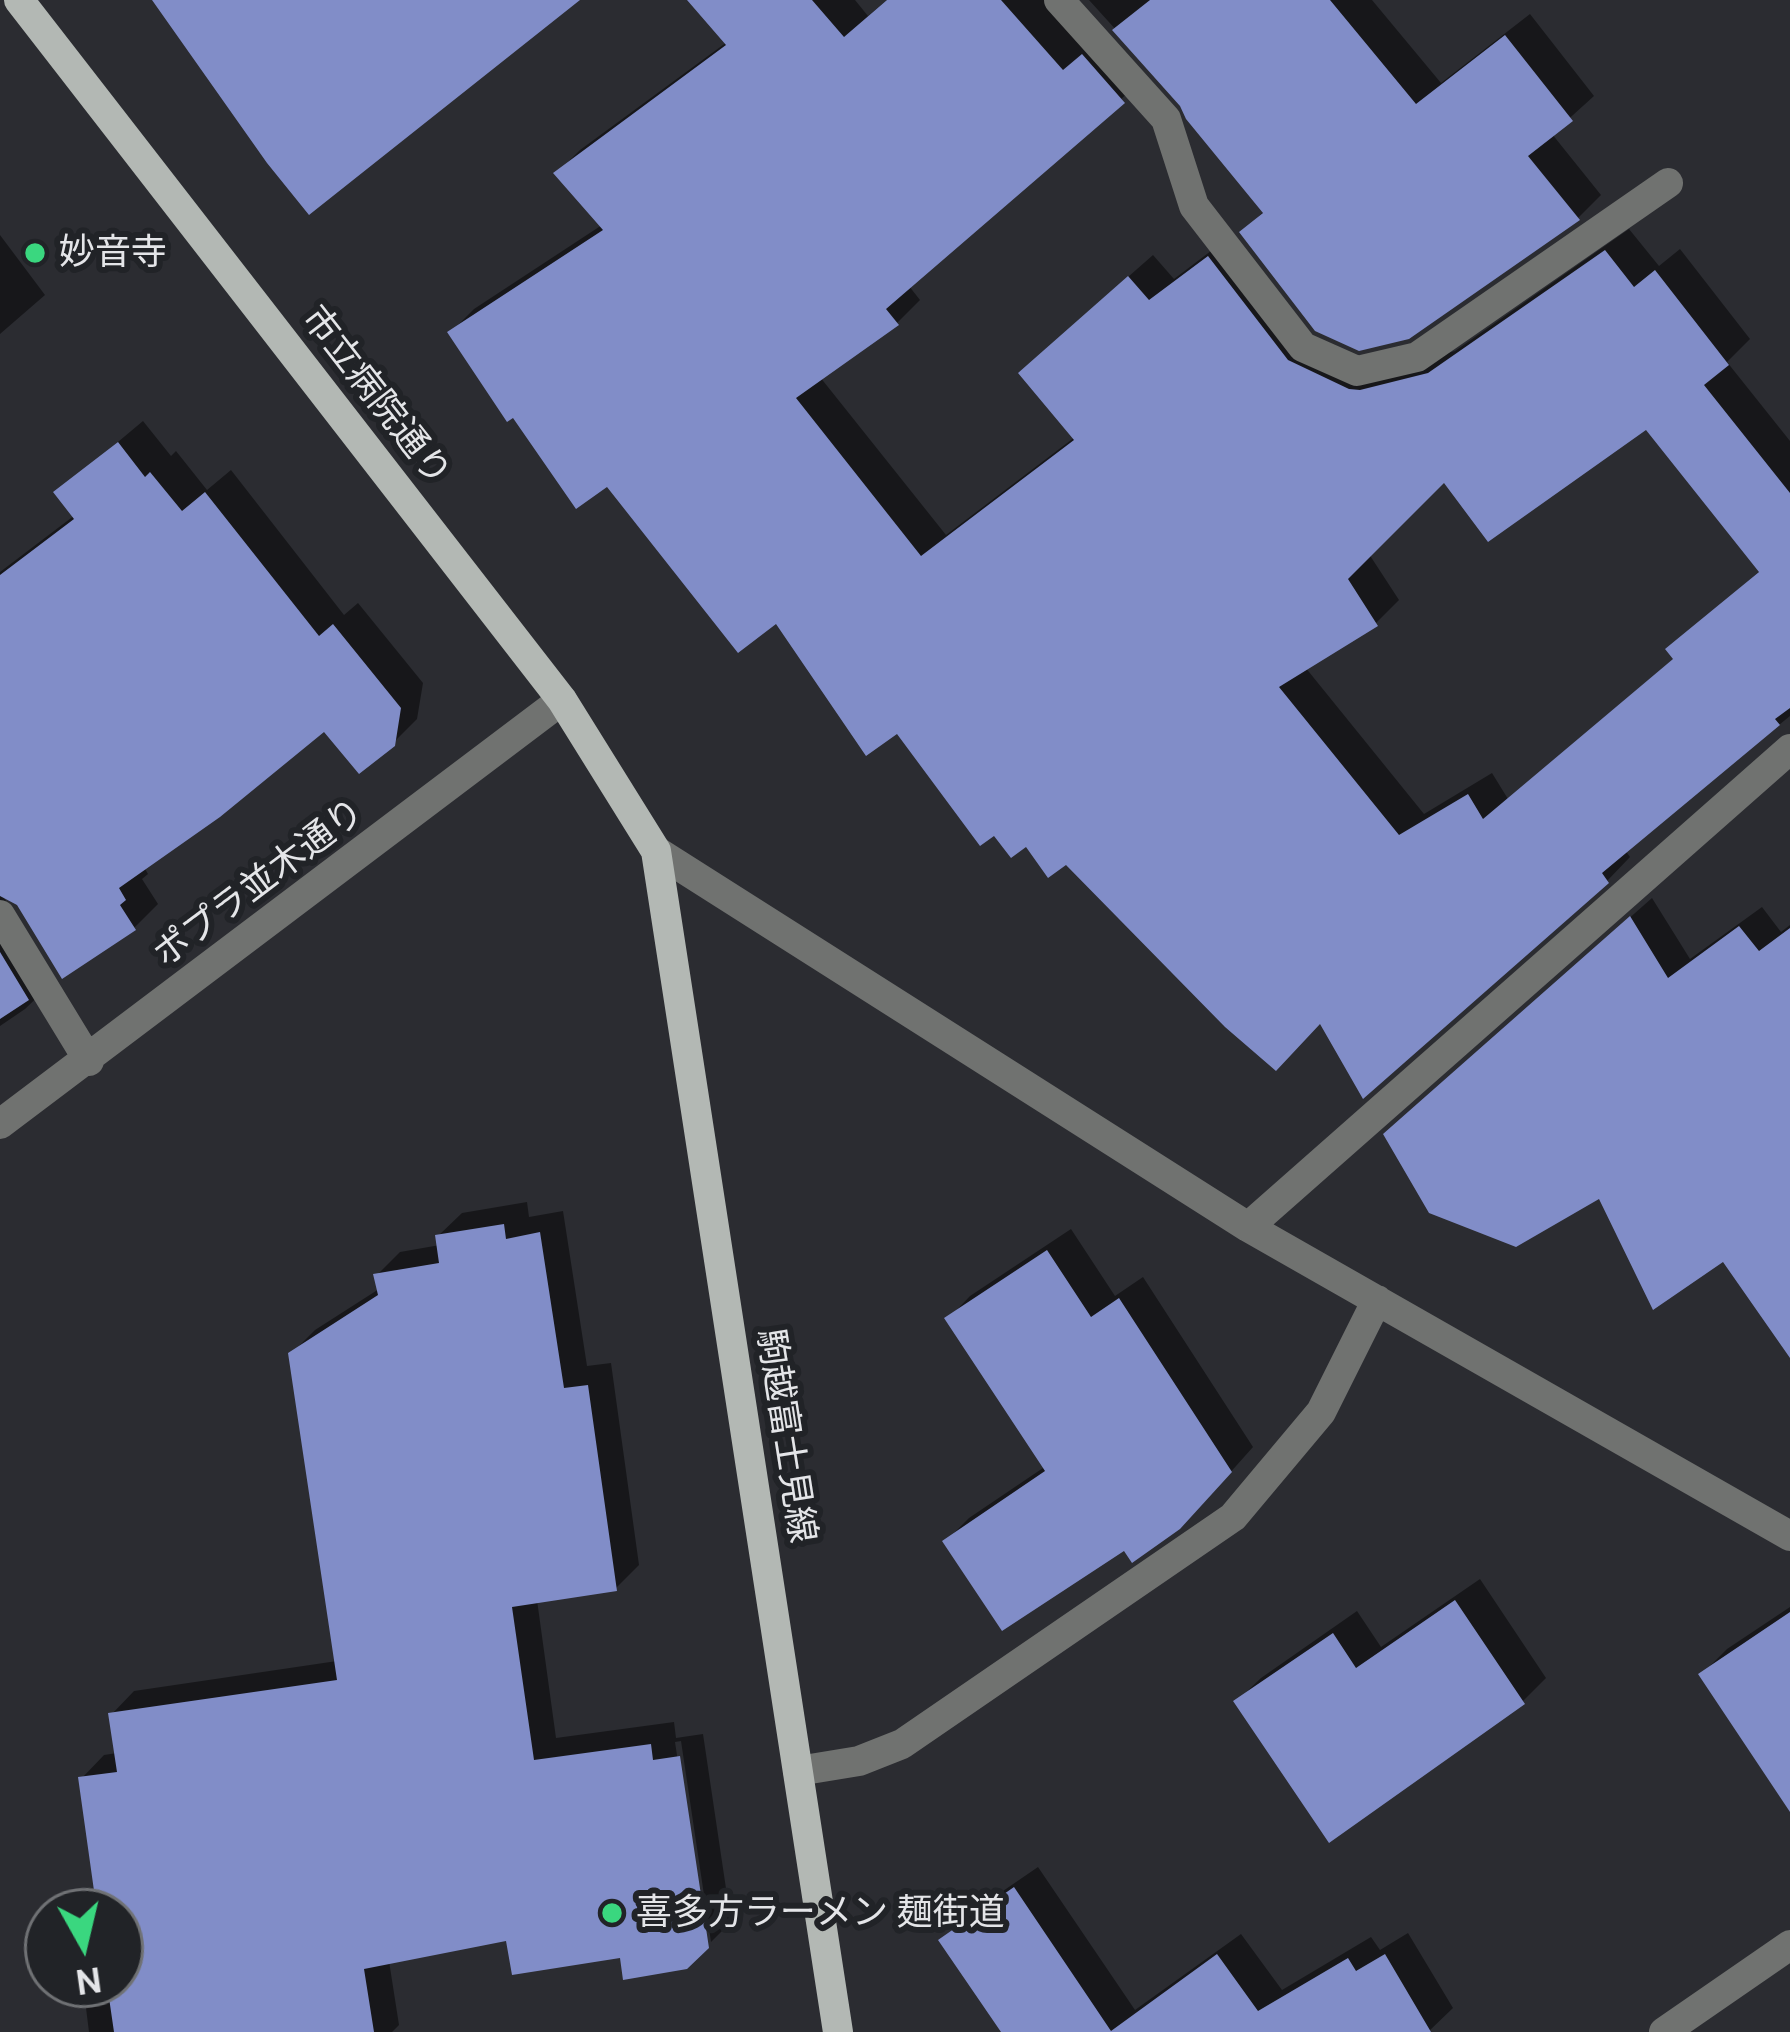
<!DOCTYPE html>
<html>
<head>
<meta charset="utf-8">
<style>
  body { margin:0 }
  #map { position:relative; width:1790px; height:2032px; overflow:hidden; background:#2b2c31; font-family:"Public Sans",sans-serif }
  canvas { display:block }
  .north { position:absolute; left:24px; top:1888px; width:120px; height:120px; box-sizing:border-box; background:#212327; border:3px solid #6f7174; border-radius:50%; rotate:172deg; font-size:33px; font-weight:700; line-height:48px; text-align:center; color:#e4e5e8 }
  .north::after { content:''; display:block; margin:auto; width:42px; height:54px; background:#3ad77f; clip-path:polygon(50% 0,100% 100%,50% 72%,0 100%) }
</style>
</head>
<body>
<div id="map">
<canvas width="1790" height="2032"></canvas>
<div class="north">N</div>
</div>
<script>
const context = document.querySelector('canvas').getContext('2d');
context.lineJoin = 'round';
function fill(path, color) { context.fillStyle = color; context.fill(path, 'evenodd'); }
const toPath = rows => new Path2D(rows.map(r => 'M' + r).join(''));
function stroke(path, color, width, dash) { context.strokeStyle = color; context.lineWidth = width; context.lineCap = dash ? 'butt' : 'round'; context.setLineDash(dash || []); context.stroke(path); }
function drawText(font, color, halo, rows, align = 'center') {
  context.font = font + ' "Public Sans","Noto Sans JP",sans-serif'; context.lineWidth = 12; context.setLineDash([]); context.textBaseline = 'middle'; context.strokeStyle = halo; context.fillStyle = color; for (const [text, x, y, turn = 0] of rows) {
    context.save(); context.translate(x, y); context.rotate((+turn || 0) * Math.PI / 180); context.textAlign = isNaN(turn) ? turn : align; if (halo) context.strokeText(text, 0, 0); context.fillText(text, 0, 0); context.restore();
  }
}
fill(toPath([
  [691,0,855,0,868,16,887,0,1077,0,1146,77,909,286,920,300,897,323,820,377,946,535,1075,437,1045,350,1153,255,1174,279,1232,235,1312,337,1385,368,1455,351,1629,229,1659,266,1680,249,1750,339,1727,362,1790,441,1790,716,1625,850,1630,857,1607,881,1321,1020,1067,861,1027,843,776,620,608,483,451,332,474,309,602,225,557,173,580,150,727,42],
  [1647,425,1761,570,1669,649,1676,657,1508,799,1492,773,1424,814,1305,667,1376,623,1399,600,1369,554,1445,479],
  [1089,0,1372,0,1441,83,1530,14,1594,96,1552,134,1601,195,1578,218,1408,336,1243,232,1265,210,1183,104],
  [0,235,45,295,0,334],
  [143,421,171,456,176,451,207,490,231,470,344,615,358,603,423,683,417,719,393,743,324,727,144,867,148,874,142,879,158,904,134,928,18,902,1,893,51,974,49,986,25,1009,0,1026,0,572,75,515,57,493],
  [1652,898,1690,959,1762,907,1781,932,1790,925,1790,1336,1724,1258,1600,1195,1409,1113],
  [527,1202,529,1217,563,1211,587,1366,611,1363,639,1565,616,1588,537,1600,556,1738,674,1722,676,1738,703,1734,731,1922,711,1942,681,1741,675,1742,706,1947,622,1955,508,1937,389,1961,399,2025,392,2032,89,2032,83,1984,120,1984,120,1912,100,1912,81,1779,104,1755,117,1753,111,1715,134,1691,337,1661,291,1354,315,1330,379,1289,377,1275,400,1252,440,1245,438,1236,462,1213],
  [1071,1229,1115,1296,1143,1277,1253,1447,1203,1503,1124,1547,946,1541,969,1518,1046,1466,948,1319,970,1296],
  [1480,1579,1546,1678,1523,1701,1237,1701,1261,1678,1357,1611,1381,1647],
  [1790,1607,1790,1810,1702,1674,1727,1649],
  [1038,1867,1135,2010,1241,1934,1282,1990,1371,1937,1380,1950,1408,1933,1453,2008,1428,2032,1005,2032,942,1940,965,1917]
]), '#0007');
fill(toPath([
  [152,0,580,0,309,215,267,163],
  [687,0,812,0,844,37,887,0,1001,0,1063,70,1082,54,1125,103,886,309,899,325,796,398,921,556,1074,440,1018,373,1128,276,1149,300,1208,256,1288,360,1349,389,1360,390,1428,373,1605,250,1634,287,1655,270,1729,365,1704,385,1790,493,1790,708,1775,719,1780,725,1602,873,1609,883,1363,1099,1320,1024,1276,1071,1225,1027,1066,865,1048,878,1026,847,1011,858,994,836,980,846,897,734,866,756,776,624,738,653,607,487,576,509,513,418,507,422,447,332,603,230,553,173,726,45],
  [1646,430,1759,572,1665,649,1673,659,1483,819,1468,794,1399,835,1279,687,1378,626,1348,579,1444,483,1488,542],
  [1150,0,1330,0,1416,104,1505,35,1573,121,1528,156,1580,220,1409,339,1359,351,1315,331,1239,232,1263,213,1186,119,1180,106,1112,30],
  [118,442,145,477,150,472,182,511,205,492,319,636,333,624,401,708,395,746,359,774,324,732,220,817,119,888,126,900,120,905,136,930,62,979,17,905,0,896,0,575,74,519,53,492],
  [1630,916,1668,978,1739,926,1759,951,1790,928,1790,1358,1723,1262,1653,1310,1599,1199,1516,1247,1429,1213,1383,1134],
  [0,952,29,1000,0,1019],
  [504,1224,506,1239,540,1232,564,1388,588,1385,617,1591,512,1607,534,1760,651,1744,653,1760,680,1756,709,1948,687,1969,623,1980,620,1958,512,1975,506,1941,364,1969,374,2032,114,2032,107,1984,120,1984,120,1912,97,1912,78,1777,117,1772,108,1713,337,1680,288,1353,378,1295,373,1274,439,1263,435,1235],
  [1047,1250,1091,1317,1119,1298,1232,1472,1180,1529,1132,1563,1124,1551,1002,1631,942,1541,1045,1471,944,1318],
  [1455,1600,1525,1704,1329,1843,1233,1701,1333,1633,1356,1668],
  [1790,1612,1790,1812,1698,1674],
  [1014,1887,1111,2031,1217,1954,1258,2011,1348,1958,1356,1971,1385,1954,1431,2032,1001,2032,938,1940]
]), '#818dc8');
stroke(toPath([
  [1059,0,1166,119,1194,206,1303,347,1357,371,1417,357,1668,183],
  [656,851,1248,1227,1790,1536],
  [0,915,89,1061],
  [0,1124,562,700],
  [1248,1227,1790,749],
  [798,1771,859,1761,902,1744,1233,1517,1321,1412,1377,1300],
  [1664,2032,1790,1945]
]), '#707270', 30);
stroke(toPath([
  [19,0,562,700,656,851,838,2032]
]), '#b3b8b4', 30);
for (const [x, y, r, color] of [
  [35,253,12,"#3ad77f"],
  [612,1913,12,"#3ad77f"]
]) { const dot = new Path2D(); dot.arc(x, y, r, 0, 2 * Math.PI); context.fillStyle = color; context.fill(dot); stroke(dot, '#212327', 4.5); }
drawText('36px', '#e4e5e8', '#212327', [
  ["妙音寺",59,253],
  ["喜多方ラーメン 麺街道",636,1913]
], 'left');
drawText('36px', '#e4e5e8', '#212327', [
  ["市立病院通り",376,396,52],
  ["ポプラ並木通り",259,883,-37],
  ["駒越富士見線",786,1436,81]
]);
</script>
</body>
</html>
